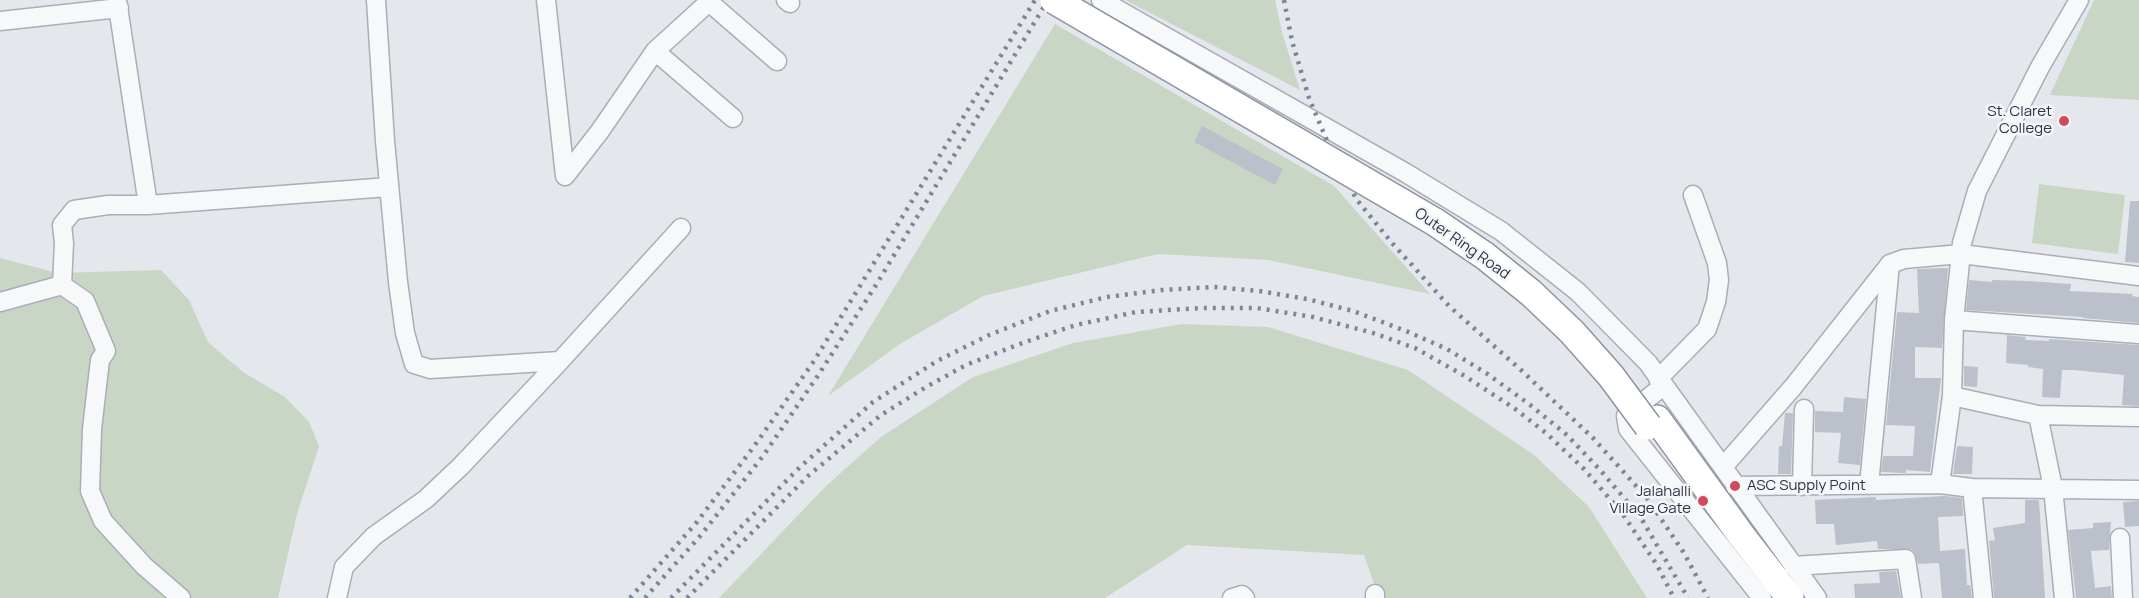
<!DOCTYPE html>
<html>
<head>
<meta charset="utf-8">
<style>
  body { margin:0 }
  canvas { display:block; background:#e4e7ec }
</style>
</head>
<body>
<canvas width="2139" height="598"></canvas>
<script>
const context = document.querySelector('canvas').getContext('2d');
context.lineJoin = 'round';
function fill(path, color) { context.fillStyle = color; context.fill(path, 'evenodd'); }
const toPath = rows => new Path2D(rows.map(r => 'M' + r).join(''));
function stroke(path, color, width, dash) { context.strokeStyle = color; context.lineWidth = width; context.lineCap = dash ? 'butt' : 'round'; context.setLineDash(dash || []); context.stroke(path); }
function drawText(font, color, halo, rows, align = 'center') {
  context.font = font + ' Manrope,sans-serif'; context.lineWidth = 5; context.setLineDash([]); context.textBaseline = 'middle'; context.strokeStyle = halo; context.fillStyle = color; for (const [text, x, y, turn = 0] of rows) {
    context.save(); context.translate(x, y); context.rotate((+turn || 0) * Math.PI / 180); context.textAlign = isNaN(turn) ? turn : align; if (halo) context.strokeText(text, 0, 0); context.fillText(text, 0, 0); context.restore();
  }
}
fill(toPath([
  [1125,0,1275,0,1282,32,1300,90],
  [2094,0,2139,0,2139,100,2050,95],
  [1055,24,1334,186,1430,294,1268,260,1158,254,983,296,900,344,828,396],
  [2039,184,2125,195,2118,254,2032,243],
  [0,258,57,273,161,270,189,300,208,342,243,372,285,397,309,422,319,446,297,514,278,598,0,598],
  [1182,324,1268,327,1408,370,1534,455,1589,507,1647,598,1379,598,1364,555,1187,545,1105,598,719,598,826,486,881,437,973,377,1073,343]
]), '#c9d6c5');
fill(toPath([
  [1202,126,1283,169,1275,185,1194,142],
  [2130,201,2139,201,2139,263,2125,262],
  [1948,268,1942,348,1915,347,1915,378,1941,378,1930,472,1906,470,1906,473,1881,472,1883,456,1913,456,1915,426,1886,425,1897,312,1919,313,1917,269],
  [1969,280,1992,282,1992,280,2028,281,2071,284,2070,291,2133,294,2132,296,2139,297,2139,323,2083,318,2083,317,1966,310],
  [2007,335,2026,337,2025,340,2049,341,2049,339,2139,345,2139,406,2122,405,2124,375,2074,370,2062,370,2060,398,2042,397,2043,369,2028,367,2028,365,2006,363],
  [1964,366,1978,367,1977,387,1964,386],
  [1844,397,1866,399,1860,465,1838,463,1841,433,1815,432,1815,411,1843,412],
  [1785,413,1793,413,1791,474,1778,474,1779,446,1782,446],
  [1957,446,1973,447,1972,474,1953,474],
  [1945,496,1962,498,1963,516,1938,517,1940,551,1965,549,1967,585,1970,585,1972,598,1942,598,1939,563,1918,564,1915,553,1911,549,1878,549,1877,541,1836,545,1834,524,1816,524,1815,500,1876,497,1876,500],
  [2025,500,2039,500,2045,598,1994,598,1989,541,1995,540,1993,528,2025,523],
  [2139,501,2139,526,2125,527,2123,502],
  [2111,522,2109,550,2091,551,2095,588,2111,586,2112,598,2076,598,2068,530,2093,528,2093,523],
  [1896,571,1901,598,1855,598,1854,584,1880,583,1879,572]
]), '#bbc0ca');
const minor = toPath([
  [117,0,148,205,389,187],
  [376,0,385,141,398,282,405,333,414,364,430,369,560,361,681,228],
  [546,0,565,176,600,131,655,51,711,0],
  [786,0,790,3],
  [1101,0,1406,173,1501,231,1578,292,1648,363,1817,598],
  [709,2,777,61],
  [0,21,119,8],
  [655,51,733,118],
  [62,285,64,243,62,225,74,210,108,205,148,205],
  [0,302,62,285,85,301,106,351,100,360,92,429,90,491,103,521,144,566,181,598],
  [1954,320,2139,334],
  [1658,379,1707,329,1716,302,1719,280,1717,263,1693,195],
  [1663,386,1626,416,1628,429,1762,598],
  [1952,396,2038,415,2139,417],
  [2038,415,2053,488,2064,598],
  [1723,467,1793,387,1890,264],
  [1940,484,1952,396,1954,320,1962,243,1977,191,2040,67,2079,0],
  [1869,485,1890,264,1904,259,1961,254,2139,276],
  [1735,486,1940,484,1972,488,2139,490],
  [1802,486,1804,409],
  [1972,488,1983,598],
  [2120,538,2123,598],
  [1793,566,1906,559,1912,598],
  [1375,594,1375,598],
  [337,598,344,567,374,536,426,499,461,466,560,361],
  [1232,598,1242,595,1245,598]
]);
const highway = toPath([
  [1657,419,1741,535,1790,598]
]);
stroke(minor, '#a9aeb7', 21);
stroke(highway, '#8b94a3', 30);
stroke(minor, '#f7f8fa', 18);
stroke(highway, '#fff', 27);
stroke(toPath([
  [1284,0,1292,41,1309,98,1336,162,1357,200,1392,243,1449,306,1521,370,1593,438,1647,498,1684,553,1708,598],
  [630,598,697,522,755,445,814,361,1035,0],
  [645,598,701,535,763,456,819,374,876,285,1048,0],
  [671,598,800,467,873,402,937,361,989,335,1050,311,1107,297,1162,290,1214,287,1259,291,1307,299,1353,311,1406,331,1447,349,1486,373,1529,404,1567,435,1601,471,1641,518,1688,598],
  [687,598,808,476,881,415,926,387,966,365,1025,342,1076,325,1136,312,1201,308,1257,308,1313,317,1373,333,1415,348,1463,375,1514,408,1546,433,1584,469,1622,513,1657,565,1674,598]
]), '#7d8696', 4.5, [3, 6]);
const highwayBridge = toPath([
  [1054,0,1435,222,1485,256,1531,293,1572,332,1611,376,1648,426]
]);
stroke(highwayBridge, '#8b94a3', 30, []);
stroke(highwayBridge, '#fff', 27);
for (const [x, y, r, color] of [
  [2064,121,6,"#d1495b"],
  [1735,486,6,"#d1495b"],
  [1703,501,6,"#d1495b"]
]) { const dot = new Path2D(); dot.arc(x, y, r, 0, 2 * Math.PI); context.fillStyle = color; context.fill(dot); stroke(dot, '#f4f6f9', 2); }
drawText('15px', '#2b3445', '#f4f6f9', [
  ["St. Claret",2052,112],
  ["College",2052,129],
  ["ASC Supply Point",1747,486,"left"],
  ["Jalahalli",1691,492],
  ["Village Gate",1691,509]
], 'right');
drawText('15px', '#2b3445', '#f4f6f9', [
  ["Outer Ring Road",1462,244,35]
]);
</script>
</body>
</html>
